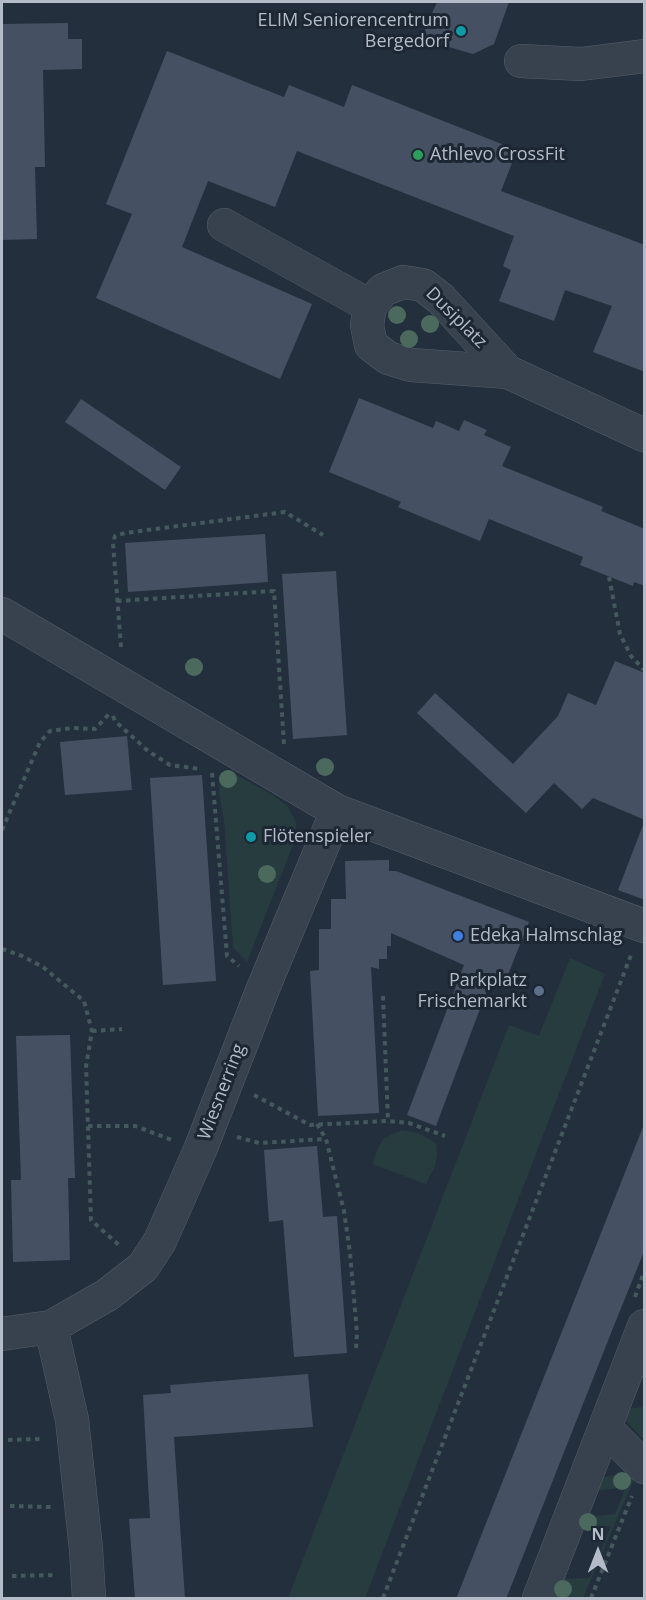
<!DOCTYPE html>
<html>
<head>
<meta charset="utf-8">
<style>
  body { margin:0 }
  #map { position:relative; width:646px; height:1600px; overflow:hidden; background:#242f3e; font-family:"Open Sans",sans-serif }
  canvas { display:block }
  .frame { position:absolute; inset:0; border:3px solid #b4bcc9; pointer-events:none }
  .north { position:absolute; left:568px; top:1522px; width:60px; height:60px; -webkit-text-stroke:4px #1d2633; paint-order:stroke; rotate:0deg; font-size:16px; font-weight:700; line-height:24px; text-align:center; color:#b4bcc9 }
  .north::after { content:''; display:block; margin:auto; width:21px; height:27px; background:#b4bcc9; clip-path:polygon(50% 0,100% 100%,50% 72%,0 100%) }
</style>
</head>
<body>
<div id="map">
<canvas width="646" height="1600"></canvas>
<div class="frame"></div>
<div class="north">N</div>
</div>
<script>
const context = document.querySelector('canvas').getContext('2d');
context.lineJoin = 'round';
function fill(path, color) { context.fillStyle = color; context.fill(path, 'evenodd'); }
const toPath = rows => new Path2D(rows.map(r => 'M' + r).join(''));
function stroke(path, color, width, dash) { context.strokeStyle = color; context.lineWidth = width; context.lineCap = dash ? 'butt' : 'round'; context.setLineDash(dash || []); context.stroke(path); }
function drawText(font, color, halo, rows, align = 'center') {
  context.font = font + ' "Open Sans",sans-serif'; context.lineWidth = 6; context.setLineDash([]); context.textBaseline = 'middle'; context.strokeStyle = halo; context.fillStyle = color; for (const [text, x, y, turn = 0] of rows) {
    context.save(); context.translate(x, y); context.rotate((+turn || 0) * Math.PI / 180); context.textAlign = isNaN(turn) ? turn : align; if (halo) context.strokeText(text, 0, 0); context.fillText(text, 0, 0); context.restore();
  }
}
fill(toPath([
  [231,772,273,795,288,807,296,822,295,840,247,962,233,947,224,820,219,792,220,773],
  [570,958,605,974,365,1598,288,1598,509,1025,539,1036],
  [402,1130,418,1133,436,1143,437,1154,435,1166,426,1184,372,1164,378,1148,384,1138],
  [644,1407,644,1440,623,1418,626,1409],
  [631,1472,635,1477,583,1598,559,1598,554,1592,559,1579,589,1578,611,1526,583,1527,586,1517,615,1514,626,1487,595,1491,600,1478]
]), '#263c3f');
fill(toPath([
  [437,2,509,2,494,44,473,54,421,39],
  [68,23,68,39,82,39,82,69,43,70,45,167,35,167,37,239,2,240,2,24],
  [167,51,284,97,289,85,344,107,352,85,517,150,501,191,645,245,645,372,593,352,612,306,565,290,554,321,499,301,511,270,503,266,514,236,297,151,275,207,208,181,182,247,312,304,280,379,96,298,132,214,106,204],
  [359,398,433,428,436,421,459,431,464,420,487,430,484,435,511,447,502,466,603,507,601,511,645,529,645,586,634,582,633,586,580,565,583,557,489,519,480,541,398,507,401,502,329,472],
  [81,399,181,467,165,490,65,422],
  [265,534,268,582,128,592,125,543],
  [336,571,347,735,293,739,282,574],
  [615,661,645,673,645,820,593,798,582,809,554,783,526,813,417,713,435,693,513,764,558,716,568,693,596,705],
  [127,736,132,790,65,795,60,742],
  [202,775,216,981,163,985,150,778],
  [643,825,645,826,645,900,618,890],
  [389,860,389,871,396,871,529,922,505,982,492,977,436,1126,407,1115,464,965,391,933,391,946,387,946,387,959,379,959,379,969,371,967,379,1113,318,1116,310,971,319,970,319,929,331,929,331,899,346,899,345,861],
  [70,1035,75,1178,68,1178,70,1260,13,1262,11,1180,21,1180,16,1036],
  [643,1127,645,1128,645,1249,615,1323,506,1599,456,1599],
  [317,1146,323,1217,337,1216,347,1353,294,1357,283,1220,269,1222,264,1150],
  [308,1374,313,1427,174,1437,185,1599,135,1599,129,1519,150,1518,143,1395,171,1393,170,1385]
]), '#455162');
const minor = toPath([
  [521,61,581,64,644,56],
  [224,225,370,306],
  [508,372,441,299,423,285,403,282,383,290,370,306,367,325,371,345,388,358,411,365,508,372,644,435],
  [2,614,337,811,644,926],
  [51,1327,72,1420,86,1549,89,1598],
  [2,1334,51,1327,107,1295,143,1267,160,1241,200,1150,264,986,337,811],
  [605,1428,644,1467],
  [539,1598,644,1326]
]);
stroke(minor, '#565f6c', 34);
stroke(toPath([
  [609,577,620,634,631,656,644,670],
  [117,601,274,591,284,744],
  [121,647,113,543,115,536,125,533,285,512,323,535],
  [113,716,115,721,148,751,170,765,200,769],
  [212,773,227,956,239,966],
  [2,830,40,742,50,731,72,728,95,729,109,714],
  [2,949,22,956,43,967,84,1001,92,1031,86,1066,91,1220,120,1246],
  [383,996,388,1121],
  [92,1031,122,1029],
  [254,1095,310,1125,388,1121,409,1123,445,1136],
  [317,1124,326,1139,344,1211,350,1253,357,1333,356,1348],
  [88,1126,135,1126,172,1140],
  [237,1137,259,1143,326,1139],
  [635,1297,644,1272],
  [8,1440,43,1439],
  [10,1506,51,1507],
  [12,1576,56,1575],
  [383,1598,631,955],
  [591,1598,632,1496]
]), '#44595c', 4, [4.5, 4.5]);
stroke(minor, '#38414e', 33);
context.fillStyle = '#4b6a5d';
for (const [x, y] of [
  [397,315],
  [430,324],
  [409,339],
  [194,667],
  [325,767],
  [228,779],
  [267,874],
  [622,1481],
  [588,1522],
  [563,1589]
]) { context.beginPath(); context.arc(x, y, 9, 0, 2 * Math.PI); context.fill(); }
for (const [x, y, r, color] of [
  [461,31,6,"#0f9aa8"],
  [418,155,6,"#2e9e5b"],
  [251,837,6,"#0f9aa8"],
  [458,936,6,"#3f7fe0"],
  [539,991,6,"#5c6f8a"]
]) { const dot = new Path2D(); dot.arc(x, y, r, 0, 2 * Math.PI); context.fillStyle = color; context.fill(dot); stroke(dot, '#1d2633', 2); }
drawText('18px', '#b4bcc9', '#1d2633', [
  ["ELIM Seniorencentrum",449,21,"right"],
  ["Bergedorf",449,42,"right"],
  ["Athlevo CrossFit",430,155],
  ["Flötenspieler",263,837],
  ["Edeka Halmschlag",470,936],
  ["Parkplatz",527,981,"right"],
  ["Frischemarkt",527,1002,"right"]
], 'left');
drawText('18px', '#b4bcc9', '#1d2633', [
  ["Dusiplatz",456,318,45],
  ["Wiesnerring",222,1092,-69]
]);
</script>
</body>
</html>
